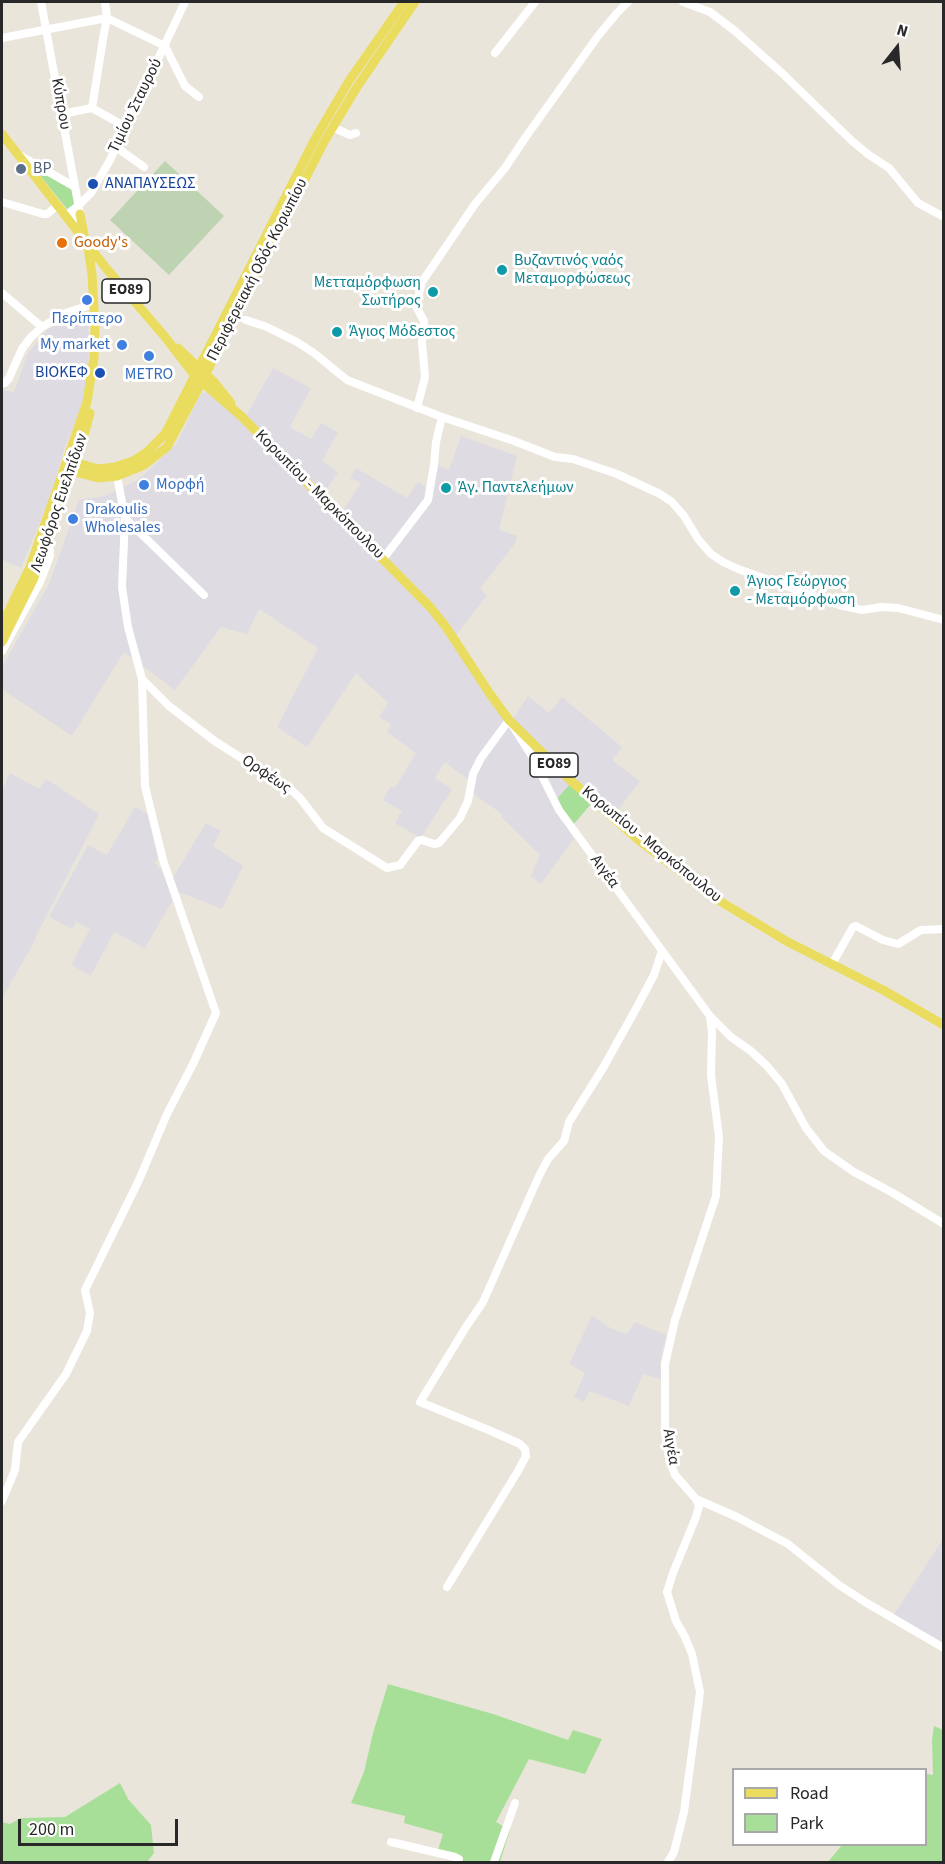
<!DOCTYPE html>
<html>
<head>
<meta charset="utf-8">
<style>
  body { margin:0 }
  #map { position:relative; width:945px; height:1864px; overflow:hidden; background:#eae5da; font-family:"Source Sans 3",sans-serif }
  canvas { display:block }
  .frame { position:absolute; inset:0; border:3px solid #282828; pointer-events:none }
  .legend { position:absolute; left:732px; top:1768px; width:195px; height:78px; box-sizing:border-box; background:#fff; border:2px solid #a9a9a9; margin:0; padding:8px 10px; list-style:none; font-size:18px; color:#282828 }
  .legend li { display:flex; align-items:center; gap:12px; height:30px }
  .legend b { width:30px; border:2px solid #a9a9a9 }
  .north { position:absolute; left:867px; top:18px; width:60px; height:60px; -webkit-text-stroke:4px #fff; paint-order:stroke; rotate:17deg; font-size:16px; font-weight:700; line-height:24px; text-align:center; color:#282828 }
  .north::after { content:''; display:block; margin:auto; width:21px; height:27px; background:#282828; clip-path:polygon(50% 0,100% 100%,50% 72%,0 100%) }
  .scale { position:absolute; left:18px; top:1819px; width:160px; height:27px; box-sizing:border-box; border:3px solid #282828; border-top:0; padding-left:8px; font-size:18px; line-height:21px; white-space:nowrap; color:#282828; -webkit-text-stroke:4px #fff; paint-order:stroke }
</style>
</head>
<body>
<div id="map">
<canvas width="945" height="1864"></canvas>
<div class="frame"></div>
<ul class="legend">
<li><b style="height:8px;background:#eadc5f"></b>Road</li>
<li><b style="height:16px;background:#a7df99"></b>Park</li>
</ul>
<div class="north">N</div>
<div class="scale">200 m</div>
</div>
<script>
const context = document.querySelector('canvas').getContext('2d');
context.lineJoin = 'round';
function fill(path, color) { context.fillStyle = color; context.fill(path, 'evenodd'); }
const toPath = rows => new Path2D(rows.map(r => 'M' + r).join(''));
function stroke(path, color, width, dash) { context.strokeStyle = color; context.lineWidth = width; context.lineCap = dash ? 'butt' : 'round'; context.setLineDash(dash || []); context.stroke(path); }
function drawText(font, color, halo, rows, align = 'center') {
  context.font = font + ' "Source Sans 3",sans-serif'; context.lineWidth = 6; context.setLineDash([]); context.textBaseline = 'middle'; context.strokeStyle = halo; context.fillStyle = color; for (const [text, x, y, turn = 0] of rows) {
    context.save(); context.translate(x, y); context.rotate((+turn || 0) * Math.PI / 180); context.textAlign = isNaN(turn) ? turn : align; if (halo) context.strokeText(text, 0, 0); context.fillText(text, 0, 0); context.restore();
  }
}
fill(toPath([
  [84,311,88,312,89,343,88,372,81,409,64,449,51,495,21,568,2,559,2,390,14,392,28,353,48,329],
  [273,368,311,388,290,427,311,439,321,423,338,432,322,461,338,472,323,495,341,514,361,483,350,478,356,468,407,498,418,482,428,488,432,462,449,470,461,436,517,456,499,530,517,536,515,543,480,589,487,595,451,642,505,720,515,716,528,696,549,713,562,697,622,747,612,760,640,781,614,815,573,780,554,804,574,839,541,884,531,876,540,855,501,817,502,814,472,793,467,779,445,762,435,778,452,789,422,836,417,836,395,823,402,811,383,800,391,786,395,788,416,753,387,732,391,724,379,717,388,703,356,673,307,747,277,727,318,648,259,609,247,634,221,627,175,690,124,652,72,736,2,689,2,667,49,584,79,500,105,496,138,480,177,443,201,393,210,393,246,416],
  [10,773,39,789,46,779,99,814,35,938,36,939,2,998,2,790],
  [135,807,149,815,159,855,155,863,164,873,174,898,145,948,114,932,91,976,71,965,90,929,76,922,72,929,49,917,88,845,107,855],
  [206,823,221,831,213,846,243,866,222,909,179,892,177,894,172,879],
  [592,1316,612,1329,627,1334,635,1322,666,1335,660,1362,662,1379,643,1374,629,1406,589,1391,584,1402,574,1397,585,1373,569,1364],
  [943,1539,943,1644,893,1616]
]), '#dedbe3');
fill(toPath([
  [41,172,48,174,72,188,76,205,69,210,67,209,39,174],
  [571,783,592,803,572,826,556,800],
  [388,1684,493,1714,568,1740,573,1730,602,1739,585,1774,529,1759,496,1822,510,1830,500,1862,461,1862,438,1850,443,1834,404,1823,405,1816,351,1803,364,1772,373,1733],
  [934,1726,943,1730,943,1862,828,1862,842,1845,926,1844,926,1774,933,1775,932,1740],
  [120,1783,128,1799,151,1825,154,1853,147,1862,2,1862,2,1822,10,1824,21,1818,65,1817]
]), '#a7df99');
fill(toPath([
  [165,161,224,216,169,275,110,220]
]), '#bed3b2');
stroke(toPath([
  [41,2,80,214,70,222],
  [683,2,710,12,735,31,783,74,852,141,869,155,889,168,918,203,944,217],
  [107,18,165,46,185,86,199,97],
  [2,38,107,18],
  [495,53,535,2],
  [92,108,104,33,107,18,105,2],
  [62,114,92,108,126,127],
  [332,127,350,135,356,133],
  [116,147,144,167],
  [19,155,75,187],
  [2,202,43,214,47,214,57,206],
  [65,216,78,206,91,193,110,160,185,2],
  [2,293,42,327],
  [246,320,267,327,297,342,314,353,347,380,442,417,514,441,555,457,573,459,617,474,660,494,672,502,684,516,698,539,711,554,723,562,738,569,839,605,862,610,881,607,898,608,944,620],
  [2,383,5,383,9,378,22,349,31,337,42,327,68,312,94,304],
  [417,408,425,377,422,342,424,321,417,308,417,302,422,282,475,204,505,168,525,138,598,36,617,13,628,2],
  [117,476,125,518,122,587,128,627,142,679,169,706,216,742,289,788,300,798,323,828,387,868,400,865,418,841,422,840,434,844,439,843,460,818,468,801,473,774,481,758,509,720,532,756,559,810,710,1016,712,1032,711,1075,719,1137,716,1196,675,1320,665,1364,665,1433,669,1459,675,1475,696,1499,699,1506,696,1517,673,1573,667,1592,676,1621,685,1637,692,1654,700,1692,684,1812,674,1852,668,1862],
  [125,518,204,595],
  [383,559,428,500,434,465,436,442,442,417],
  [2,651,40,582,50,556,49,541],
  [832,964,853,927,856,926,883,940,898,944,921,930,944,929],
  [710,1016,731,1037,751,1051,767,1066,782,1084,806,1128,824,1151,854,1172,893,1193,944,1224],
  [696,1499,737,1517,788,1544,839,1585,865,1602,944,1648],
  [2,1501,15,1470,18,1442,66,1374,87,1331,90,1313,85,1290,139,1180,167,1114,193,1064,216,1013,163,860,145,786,142,679],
  [447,1587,518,1471,526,1456,525,1449,520,1444,491,1431,420,1402,466,1327,483,1302,539,1176,548,1159,564,1141,569,1122,603,1068,637,1007,654,975,662,951],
  [391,1842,455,1857,459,1859,458,1862],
  [494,1862,515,1803]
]), '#fff', 8);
stroke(toPath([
  [2,134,106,268,165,337,195,376,241,416,431,608,446,627,490,694,509,720,569,779,641,842,718,900,788,942,883,990,944,1025],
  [80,214,85,240],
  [178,348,214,382,231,403],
  [67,460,98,469,115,467,133,461,147,452,165,434,316,137,349,81,404,2],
  [64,469,98,478,117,476,144,465,167,447,197,391,324,142,357,87,415,2],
  [2,625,30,567,87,402,94,357,95,327,92,274,88,247],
  [2,642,33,580,41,560,82,442,90,413]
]), '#eadc5f', 9);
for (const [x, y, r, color] of [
  [21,169,6,"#5c6f8a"],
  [93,184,6,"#1a4fb4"],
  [62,243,6,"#e8710a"],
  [502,270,6,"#0f9aa8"],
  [433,292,6,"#0f9aa8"],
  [87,300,6,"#3f7fe0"],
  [337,332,6,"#0f9aa8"],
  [122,345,6,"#3f7fe0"],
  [149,356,6,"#3f7fe0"],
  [100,373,6,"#1a4fb4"],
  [144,485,6,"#3f7fe0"],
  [446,488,6,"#0f9aa8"],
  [73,519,6,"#3f7fe0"],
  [735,591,6,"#0f9aa8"]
]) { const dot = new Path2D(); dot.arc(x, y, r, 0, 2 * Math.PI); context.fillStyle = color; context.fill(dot); stroke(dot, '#fff', 2); }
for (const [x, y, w] of [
  [126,291,48],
  [554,765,48]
]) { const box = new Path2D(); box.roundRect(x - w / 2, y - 12, w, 24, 4.5); context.fillStyle = '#fff'; context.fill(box); stroke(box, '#282828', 1.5); }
drawText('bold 15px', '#282828', null, [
  ["ΕΟ89",126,291],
  ["ΕΟ89",554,765]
]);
drawText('16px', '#282828', '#fff', [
  ["Κύπρου",60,104,80],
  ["Τιμίου Σταυρού",136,106,-64],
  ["Περιφερειακή Οδός Κορωπίου",258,270,-63],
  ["Κορωπίου - Μαρκόπουλου",319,495,45],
  ["Λεωφόρος Ευελπίδων",60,503,-71],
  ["Ορφέως",266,775,34],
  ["Κορωπίου - Μαρκόπουλου",651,845,39],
  ["Αιγέα",604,872,53],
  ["Αιγέα",670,1447,80]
]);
drawText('16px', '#4e5e75', '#fff', [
  ["BP",33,169]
], 'left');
drawText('16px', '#164399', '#fff', [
  ["ΑΝΑΠΑΥΣΕΩΣ",105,184],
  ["ΒΙΟΚΕΦ",88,373,"right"]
], 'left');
drawText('16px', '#c56008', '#fff', [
  ["Goody's",74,243]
], 'left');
drawText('16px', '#0d838f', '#fff', [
  ["Βυζαντινός ναός",514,261],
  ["Μεταμορφώσεως",514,279],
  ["Μετταμόρφωση",421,283,"right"],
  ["Σωτήρος",421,301,"right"],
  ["Άγιος Μόδεστος",349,332],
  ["Άγ. Παντελεήμων",458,488],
  ["Άγιος Γεώργιος",747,582],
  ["- Μεταμόρφωση",747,600]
], 'left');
drawText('16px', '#366cbe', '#fff', [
  ["Περίπτερο",87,319],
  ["My market",110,345,"right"],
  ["METRO",149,375],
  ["Μορφή",156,485,"left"],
  ["Drakoulis",85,510,"left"],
  ["Wholesales",85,528,"left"]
]);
</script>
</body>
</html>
